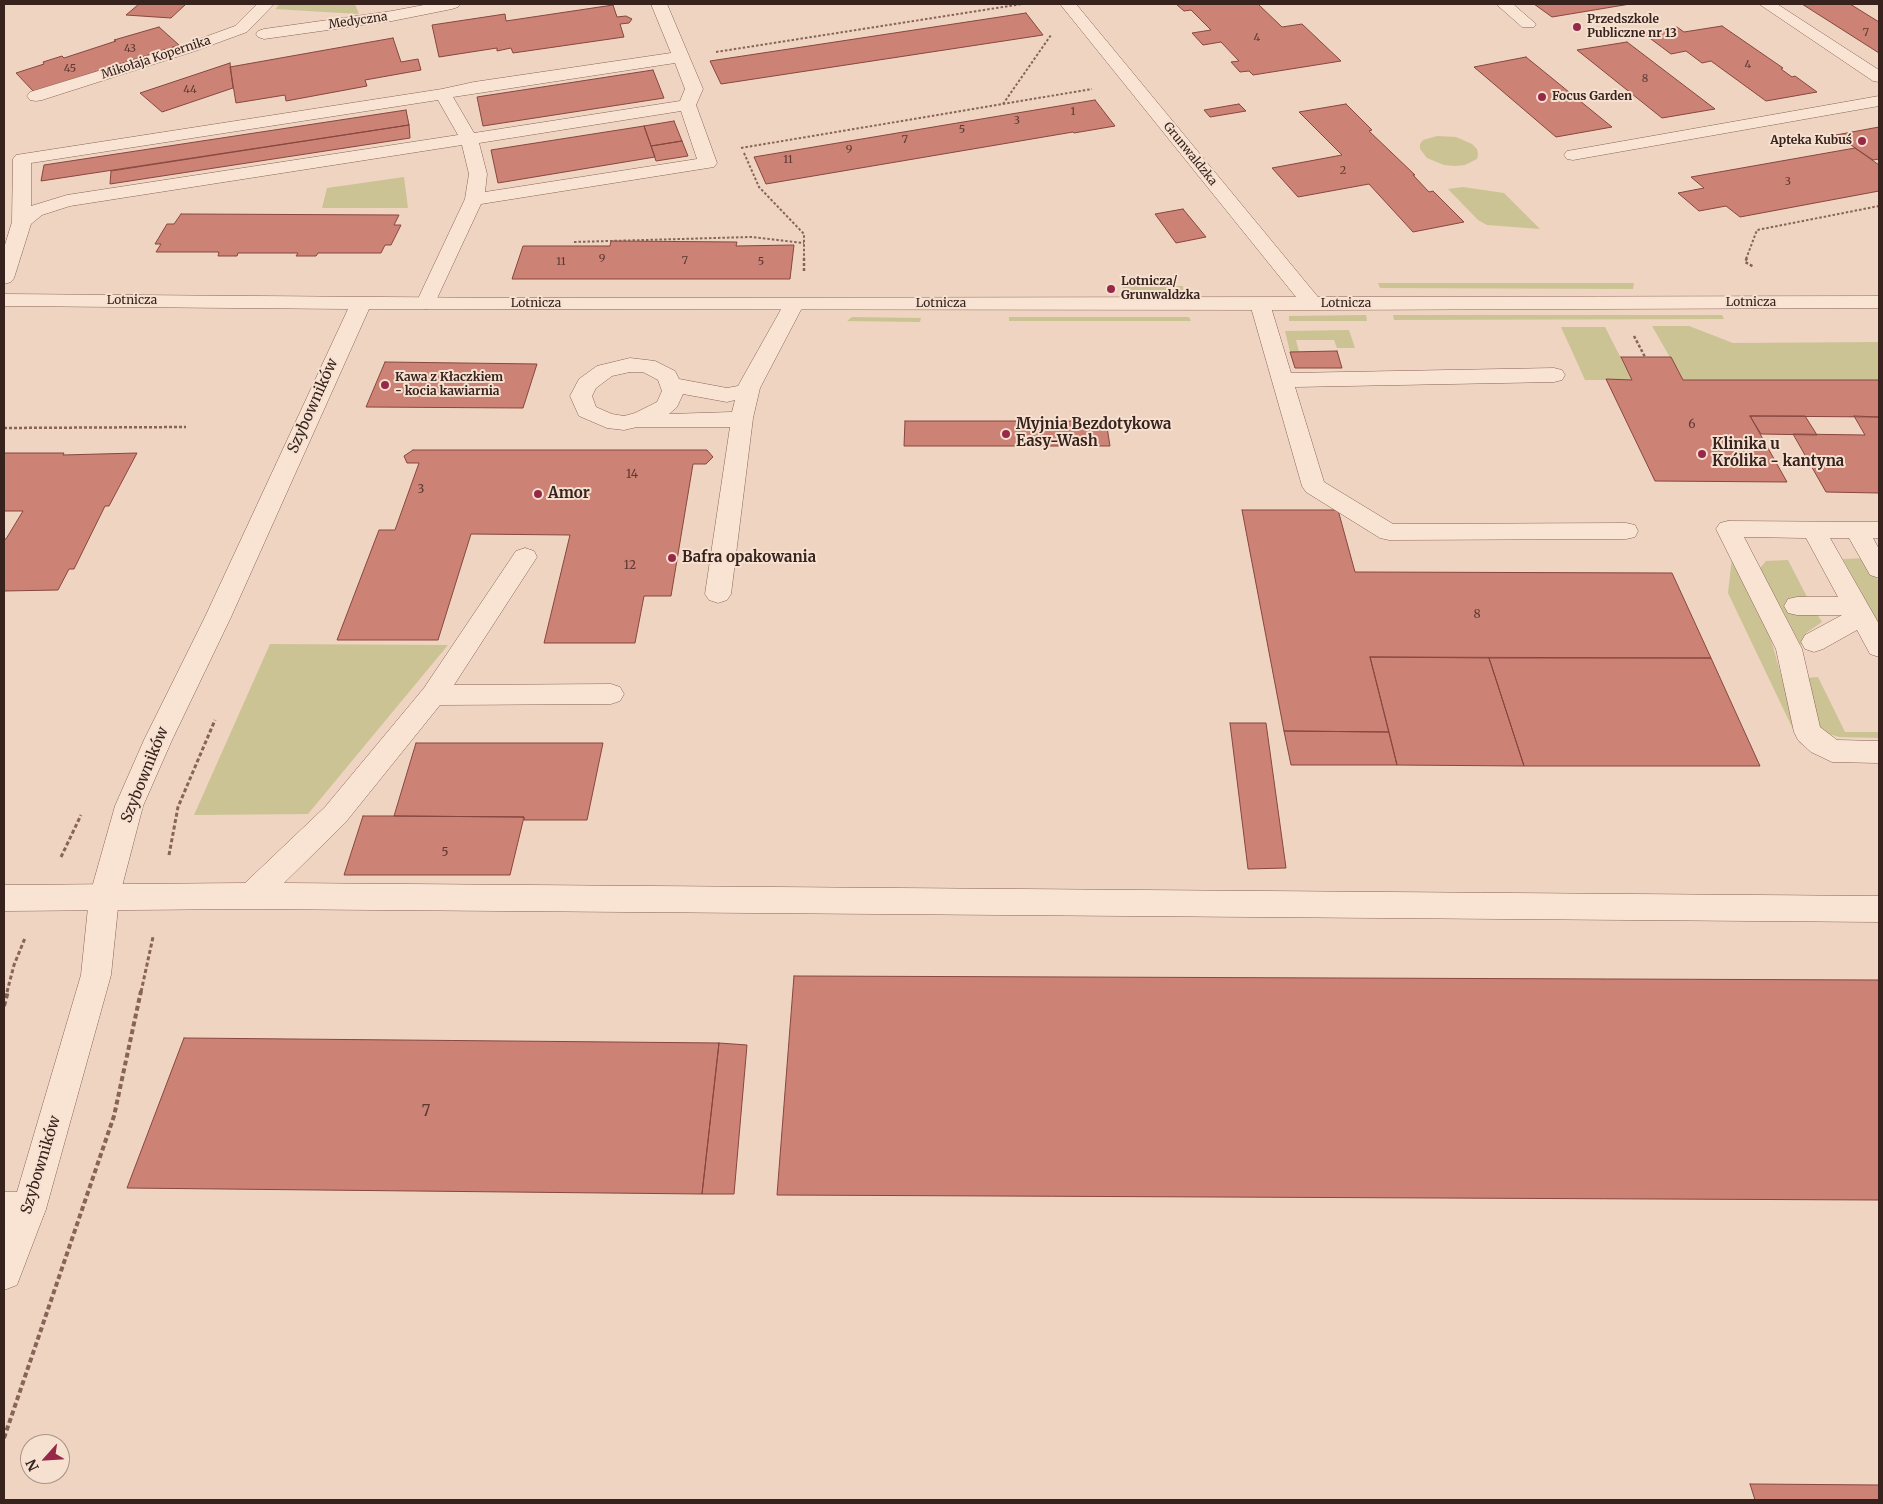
<!DOCTYPE html>
<html>
<head>
<meta charset="utf-8">
<style>
  body { margin:0 }
  #map { position:relative; width:1883px; height:1504px; overflow:hidden; background:#eed4c1; font-family:Merriweather,serif }
  canvas { display:block }
  .frame { position:absolute; inset:0; border:5px solid #37221d; pointer-events:none }
  .north { position:absolute; left:20px; top:1434px; width:50px; height:50px; box-sizing:border-box; background:#f6e0d0; border:1px solid #aa9488; border-radius:50%; rotate:244deg; font-size:14px; font-weight:700; line-height:20px; text-align:center; color:#37221d }
  .north::after { content:''; display:block; margin:auto; width:18px; height:22px; background:#982848; clip-path:polygon(50% 0,100% 100%,50% 72%,0 100%) }
</style>
</head>
<body>
<div id="map">
<canvas width="1883" height="1504"></canvas>
<div class="frame"></div>
<div class="north">N</div>
</div>
<script>
const context = document.querySelector('canvas').getContext('2d');
context.lineJoin = 'round';
function fill(path, color) { context.fillStyle = color; context.fill(path, 'evenodd'); }
const toPath = rows => new Path2D(rows.map(r => 'M' + r).join(''));
function stroke(path, color, width, dash) { context.strokeStyle = color; context.lineWidth = width; context.lineCap = dash ? 'butt' : 'round'; context.setLineDash(dash || []); context.stroke(path); }
function drawText(font, color, halo, rows, align = 'center') {
  context.font = font + ' Merriweather,serif'; context.lineWidth = 4; context.setLineDash([]); context.textBaseline = 'middle'; context.strokeStyle = halo; context.fillStyle = color; for (const [text, x, y, turn = 0] of rows) {
    context.save(); context.translate(x, y); context.rotate((+turn || 0) * Math.PI / 180); context.textAlign = isNaN(turn) ? turn : align; if (halo) context.strokeText(text, 0, 0); context.fillText(text, 0, 0); context.restore();
  }
}
fill(toPath([
  [280,4,355,4,359,14,275,9],
  [1437,136,1456,137,1472,144,1477,149,1478,154,1477,159,1465,165,1455,166,1444,165,1427,158,1420,149,1420,144,1423,140],
  [404,177,408,208,322,208,327,188],
  [1463,187,1504,193,1540,229,1487,225,1478,220,1448,189],
  [1378,283,1634,283,1633,289,1380,288],
  [1123,285,1183,286,1183,290,1123,290],
  [1366,315,1367,321,1289,321,1289,316],
  [1393,315,1722,315,1724,319,1394,320],
  [852,317,921,318,920,322,847,321],
  [1009,317,1189,317,1191,321,1009,321],
  [1652,326,1689,326,1733,343,1879,342,1879,380,1683,380],
  [1561,327,1605,327,1632,380,1585,380],
  [1349,330,1355,348,1337,348,1334,340,1296,340,1299,352,1290,352,1285,331],
  [1732,558,1768,629,1801,746,1728,593],
  [1866,558,1879,582,1879,625,1843,559],
  [1788,560,1807,597,1790,598,1798,612,1817,614,1822,622,1806,633,1814,648,1800,644,1760,568,1766,561],
  [270,644,448,645,308,814,194,815],
  [1818,677,1845,732,1879,732,1879,738,1839,737,1826,733,1815,724,1805,678]
]), '#ccc395');
const building = toPath([
  [139,4,186,4,171,18,126,15,139,4],
  [1176,4,1258,4,1282,27,1302,24,1341,61,1253,75,1249,71,1240,72,1231,62,1239,61,1221,42,1203,45,1192,33,1211,30,1191,10,1184,11,1176,4],
  [1534,4,1630,4,1552,17,1534,4],
  [1802,4,1850,4,1879,22,1879,53,1802,4],
  [613,5,617,17,626,16,632,19,629,23,620,24,624,37,513,53,511,48,497,51,497,48,439,57,432,25,505,14,506,21,613,5],
  [1026,13,1043,35,721,84,710,61,1026,13],
  [1722,26,1783,68,1781,69,1792,77,1795,76,1817,92,1766,101,1711,61,1702,63,1686,51,1671,54,1643,33,1677,27,1684,32,1722,26],
  [159,27,179,45,34,92,16,73,44,64,43,62,62,56,64,58,116,41,114,40,159,27],
  [393,38,401,62,418,59,421,70,365,80,367,86,286,101,285,95,236,103,230,67,393,38],
  [1627,42,1715,109,1662,118,1577,50,1627,42],
  [1526,57,1612,127,1556,137,1474,67,1526,57],
  [230,63,233,88,162,112,140,93,230,63],
  [653,70,664,98,483,126,477,97,653,70],
  [1095,100,1115,126,1074,133,1073,132,766,184,754,157,1095,100],
  [1239,104,1246,111,1210,117,1204,110,1239,104],
  [1346,104,1372,130,1369,131,1415,175,1413,175,1429,192,1433,191,1464,222,1413,232,1369,184,1298,197,1272,168,1342,155,1299,112,1346,104],
  [406,110,409,125,41,181,44,165,406,110],
  [674,121,682,141,651,146,644,126,674,121],
  [409,125,410,138,110,184,111,171,409,125],
  [644,126,655,157,498,183,491,150,644,126],
  [1879,127,1879,159,1873,160,1836,135,1879,127],
  [682,141,688,156,656,161,651,146,682,141],
  [1855,148,1879,165,1879,191,1740,217,1726,206,1699,211,1678,193,1704,188,1691,177,1855,148],
  [1183,209,1206,237,1176,243,1155,214,1183,209],
  [181,214,399,215,394,225,401,225,391,245,385,245,381,253,318,253,316,256,296,256,298,253,238,253,237,256,218,256,219,252,156,252,161,244,155,244,167,224,174,224,181,214],
  [611,241,737,242,736,246,794,245,790,279,512,279,523,246,610,246,611,241],
  [1337,351,1342,368,1295,368,1290,352,1337,351],
  [1621,357,1671,357,1683,380,1879,380,1879,417,1750,416,1787,482,1655,481,1606,379,1632,380,1621,357],
  [385,362,537,364,523,408,366,407,385,362],
  [1750,416,1805,416,1817,435,1761,434,1750,416],
  [1854,416,1879,417,1879,493,1826,492,1793,434,1865,435,1854,416],
  [905,421,1106,421,1110,446,904,446,905,421],
  [413,450,707,450,713,457,706,464,693,464,671,596,644,596,635,643,544,643,570,535,471,534,438,640,337,640,379,530,395,530,419,463,407,463,404,456,413,450],
  [4,453,64,453,63,455,137,453,109,506,105,506,74,569,69,569,58,590,4,591,4,539,6,539,23,511,4,511,4,453],
  [1242,510,1338,510,1355,572,1672,573,1711,658,1370,657,1389,732,1284,731,1242,510],
  [1370,657,1489,658,1524,766,1397,765,1370,657],
  [1489,658,1711,658,1760,766,1524,766,1489,658],
  [1230,723,1266,723,1286,868,1248,869,1230,723],
  [1284,731,1389,732,1397,765,1291,765,1284,731],
  [416,743,603,743,587,820,524,820,524,817,394,816,416,743],
  [363,816,394,816,524,817,510,875,344,875,363,816],
  [794,976,1879,980,1879,1200,777,1195,794,976],
  [184,1038,719,1043,702,1194,127,1188,184,1038],
  [719,1043,747,1045,734,1194,702,1194,719,1043],
  [1750,1484,1879,1485,1879,1500,1755,1500,1750,1484]
]);
fill(building, '#cd8276');
stroke(building, '#87463e', 1);
const service = toPath([
  [429,4,460,4,458,7,452,9,392,21,264,39,258,37,256,34,258,31,264,29,392,11,429,4],
  [651,4,667,4,703,89,696,105,717,163,714,167,481,204,433,307,426,309,419,307,416,303,465,199,469,174,462,145,70,206,42,215,31,224,14,278,11,282,4,284,4,248,12,222,13,159,16,155,442,89,474,82,671,53,651,4],
  [675,63,685,89,680,101,474,133,453,97,675,63],
  [438,100,458,135,67,195,31,206,31,163,438,100],
  [681,111,697,159,485,192,487,174,479,143,681,111],
  [1496,4,1513,4,1536,24,1534,27,1522,27,1496,4],
  [1879,96,1879,106,1573,160,1567,159,1564,155,1567,151,1573,150,1879,96],
  [794,298,801,300,804,304,760,388,753,418,731,594,727,600,718,603,709,600,705,594,730,427,637,427,624,430,607,428,579,416,570,396,579,379,597,366,630,358,655,361,675,371,679,379,727,388,738,386,784,304,787,300,794,298],
  [630,372,643,372,658,380,662,391,657,402,635,413,624,416,612,414,596,407,592,396,596,388,612,376,630,372],
  [683,394,727,402,735,400,732,412,669,414,677,407,683,394],
  [1260,298,1267,300,1270,304,1291,373,1554,368,1562,370,1565,375,1562,380,1554,382,1295,387,1324,482,1393,524,1626,523,1635,525,1638,531,1635,537,1626,539,1389,540,1380,538,1306,492,1302,486,1250,304,1253,300,1260,298],
  [1728,521,1879,522,1879,538,1873,538,1879,549,1879,578,1870,575,1849,538,1830,538,1879,624,1879,657,1870,654,1857,630,1823,649,1814,652,1805,649,1801,642,1805,635,1842,615,1797,615,1788,613,1784,606,1788,599,1797,597,1838,597,1806,538,1744,537,1802,649,1820,727,1837,740,1879,741,1879,763,1832,762,1811,752,1798,740,1794,732,1776,649,1716,529,1720,523,1728,521],
  [525,548,534,551,537,557,454,685,611,684,620,687,624,694,620,701,611,704,440,705,345,823,284,883,1879,896,1879,922,252,909,4,911,4,885,245,883,325,807,424,688,516,551,525,548],
  [4,1192,29,1192,41,1197,46,1209,41,1221,29,1226,4,1226,4,1192]
]);
const pedestrian = toPath([
  [257,4,274,4,247,32,195,51,42,100,36,101,30,100,27,96,30,92,183,45,235,26,257,4]
]);
const minor = toPath([
  [1060,4,1076,4,1318,297,1879,296,1879,308,1313,310,369,309,231,617,172,740,143,806,119,898,111,975,46,1209,17,1285,4,1290,4,1229,12,1209,81,975,89,898,115,806,144,740,205,617,348,309,4,306,4,294,510,298,1296,297,1060,4],
  [1759,4,1777,4,1879,70,1879,82,1873,81,1759,4]
]);
stroke(service, '#886458', 1);
stroke(pedestrian, '#886458', 1);
stroke(minor, '#886458', 1);
stroke(toPath([
  [716,52,1022,4],
  [1003,104,1051,35],
  [741,148,1092,89],
  [744,153,759,187,804,234,804,259],
  [574,242,751,237,804,243],
  [1746,259,1757,230,1879,206]
]), '#886458', 2, [2.5, 2]);
stroke(toPath([
  [804,258,804,271],
  [1747,258,1745,262,1754,267],
  [1634,336,1645,357],
  [4,428,186,427]
]), '#886458', 2.5, [3, 2]);
stroke(toPath([
  [169,855,178,807,215,720],
  [61,857,81,815],
  [7,992,14,965,25,938],
  [141,992,153,937]
]), '#886458', 3, [4, 2.5]);
stroke(toPath([
  [4,1006,8,991],
  [4,1438,114,1116,141,991]
]), '#886458', 4, [5, 3]);
fill(service, '#f9e4d4');
fill(pedestrian, '#f9e4d4');
fill(minor, '#f9e4d4');
for (const [x, y, r, color] of [
  [1577,27,5,"#982848"],
  [1542,97,5,"#982848"],
  [1862,141,5,"#982848"],
  [1111,289,5,"#982848"],
  [385,385,5,"#982848"],
  [1006,434,5,"#982848"],
  [1702,454,5,"#982848"],
  [538,494,5,"#982848"],
  [672,558,5,"#982848"]
]) { const dot = new Path2D(); dot.arc(x, y, r, 0, 2 * Math.PI); context.fillStyle = color; context.fill(dot); stroke(dot, '#f6e0d0', 2); }
drawText('11px', '#5c3a33', null, [
  ["7",1866,33],
  ["4",1257,38],
  ["43",130,49],
  ["4",1748,65],
  ["45",70,69],
  ["8",1645,79],
  ["44",190,90],
  ["1",1073,112],
  ["3",1017,121],
  ["5",962,130],
  ["7",905,140],
  ["9",849,150],
  ["11",788,160],
  ["2",1343,171],
  ["3",1788,182],
  ["9",602,259],
  ["7",685,261],
  ["11",561,262],
  ["5",761,262]
]);
drawText('bold 12px', '#37221d', '#f6e0d0', [
  ["Przedszkole",1587,20],
  ["Publiczne nr 13",1587,34],
  ["Focus Garden",1552,97],
  ["Apteka Kubuś",1852,141,"right"],
  ["Lotnicza/",1121,282],
  ["Grunwaldzka",1121,296],
  ["Kawa z Kłaczkiem",395,378],
  ["- kocia kawiarnia",395,392]
], 'left');
drawText('12px', '#37221d', '#f6e0d0', [
  ["Medyczna",358,21,-8],
  ["Mikołaja Kopernika",156,58,-18],
  ["Grunwaldzka",1190,154,51],
  ["Lotnicza",132,301],
  ["Lotnicza",1751,303],
  ["Lotnicza",536,304],
  ["Lotnicza",941,304],
  ["Lotnicza",1346,304]
]);
drawText('12px', '#5c3a33', null, [
  ["6",1692,425],
  ["14",632,475],
  ["3",421,490],
  ["12",630,566],
  ["8",1477,615],
  ["5",445,853]
]);
drawText('15px', '#37221d', '#f6e0d0', [
  ["Szybowników",313,406,-66],
  ["Szybowników",145,775,-68],
  ["Szybowników",41,1165,-73]
]);
drawText('bold 15px', '#37221d', '#f6e0d0', [
  ["Myjnia Bezdotykowa",1016,425],
  ["Easy-Wash",1016,442],
  ["Klinika u",1712,445],
  ["Królika - kantyna",1712,462],
  ["Amor",548,494],
  ["Bafra opakowania",682,558]
], 'left');
drawText('15px', '#5c3a33', null, [
  ["7",426,1112]
]);
</script>
</body>
</html>
